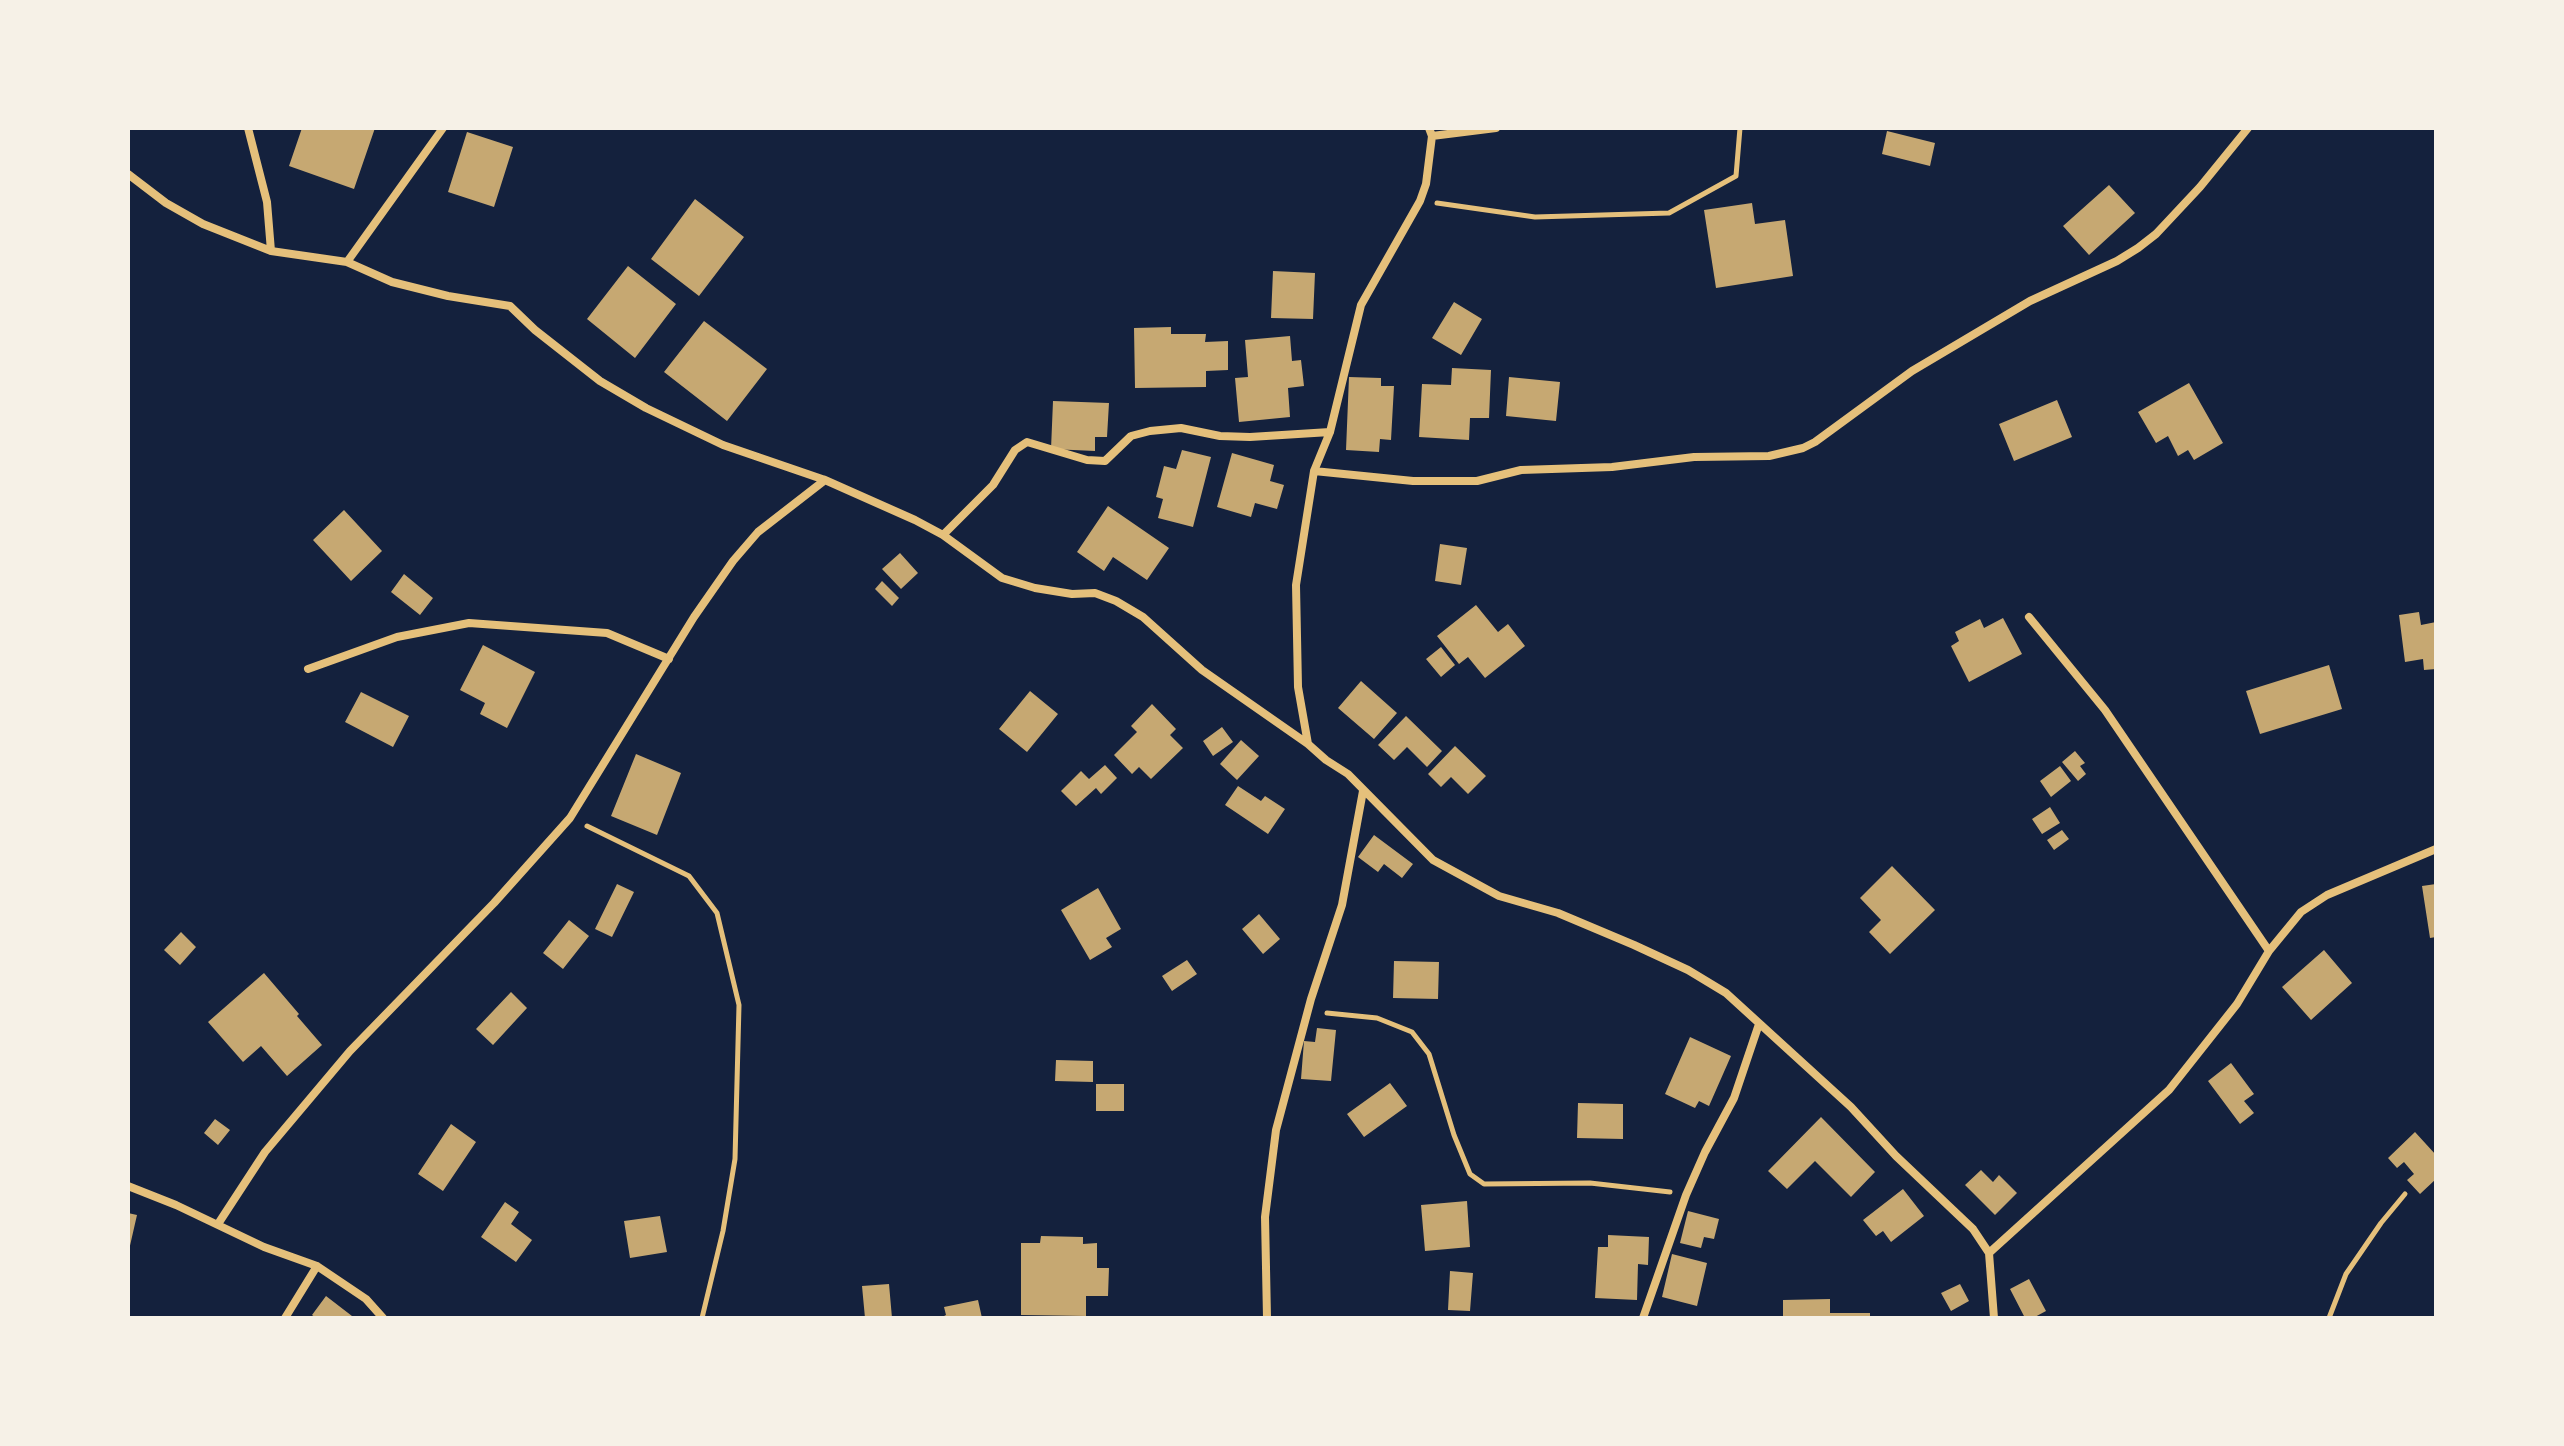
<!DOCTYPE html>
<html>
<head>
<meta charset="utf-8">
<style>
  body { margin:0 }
  #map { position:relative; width:2564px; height:1446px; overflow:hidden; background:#14213d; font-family:Bitter,serif }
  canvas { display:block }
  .frame { position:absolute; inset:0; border:130px solid #f6f1e7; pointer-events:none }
</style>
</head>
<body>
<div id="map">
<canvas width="2564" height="1446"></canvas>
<div class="frame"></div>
</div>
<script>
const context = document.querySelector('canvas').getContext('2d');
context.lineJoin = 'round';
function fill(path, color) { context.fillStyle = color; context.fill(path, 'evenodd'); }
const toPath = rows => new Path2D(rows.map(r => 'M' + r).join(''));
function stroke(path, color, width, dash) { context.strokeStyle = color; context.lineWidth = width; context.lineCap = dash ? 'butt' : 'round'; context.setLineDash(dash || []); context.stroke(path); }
fill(toPath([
  [302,128,375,128,354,189,289,166],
  [1887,131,1935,143,1930,166,1882,154],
  [467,132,513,147,494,207,448,192],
  [2109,185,2135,213,2089,255,2063,226],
  [695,199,744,237,699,296,651,259],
  [1752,203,1755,224,1785,220,1793,276,1716,288,1704,210],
  [628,266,676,304,635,358,587,319],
  [1273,271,1315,273,1313,319,1271,318],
  [1454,302,1482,319,1461,355,1432,338],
  [704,321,767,369,727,421,664,372],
  [1171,327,1171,334,1206,334,1205,342,1228,341,1228,370,1206,371,1206,387,1135,388,1134,328],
  [1290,336,1292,361,1301,360,1304,386,1288,388,1290,417,1239,422,1235,378,1248,377,1245,340],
  [1452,368,1491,370,1489,418,1470,418,1469,440,1419,437,1422,384,1451,385],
  [1349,377,1381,378,1381,386,1394,386,1391,440,1380,439,1379,452,1346,450],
  [1509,377,1560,382,1556,421,1506,416],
  [2189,383,2223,443,2194,460,2188,450,2178,456,2168,436,2156,443,2138,412],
  [2057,400,2072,437,2014,461,1999,424],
  [1053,401,1109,403,1107,437,1095,437,1095,451,1051,449],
  [1182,450,1211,457,1193,527,1158,518,1163,499,1156,497,1164,466,1176,469],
  [1232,453,1274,465,1270,481,1284,485,1277,509,1255,503,1251,517,1217,507],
  [1108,506,1169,548,1147,580,1113,557,1104,571,1077,552],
  [344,510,382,551,351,581,313,540],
  [1440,544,1467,548,1461,585,1435,581],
  [900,553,918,573,901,589,882,569],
  [404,574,433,598,420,615,391,592],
  [882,581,899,598,892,606,875,589],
  [1476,605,1498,632,1508,624,1525,646,1485,678,1468,657,1459,664,1437,636],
  [2419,612,2421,625,2436,622,2436,669,2424,670,2423,659,2405,662,2399,615],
  [2003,618,2022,654,1969,682,1951,646,1959,641,1955,632,1980,619,1984,628],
  [483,645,535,672,507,728,480,714,485,703,460,690],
  [1441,647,1455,665,1441,677,1426,659],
  [2329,665,2342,709,2260,734,2246,691],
  [1361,681,1397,713,1374,739,1338,708],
  [1030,691,1058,714,1027,752,999,729],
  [361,692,409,716,393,747,345,722],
  [1152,704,1176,729,1170,735,1183,748,1151,779,1139,767,1132,774,1114,755,1137,732,1131,726],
  [1406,716,1442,751,1427,767,1407,747,1394,760,1378,745],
  [1222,727,1233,742,1213,756,1203,741],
  [1241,740,1259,756,1237,780,1220,764],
  [1455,746,1486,776,1468,794,1451,777,1441,787,1428,774],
  [2075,751,2085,763,2080,766,2086,774,2078,781,2062,762],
  [636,754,681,773,657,835,611,816],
  [1105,765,1117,778,1101,794,1096,788,1076,806,1061,791,1081,771,1089,779],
  [2060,766,2071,781,2051,797,2040,781],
  [1238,786,1261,801,1265,796,1285,809,1268,834,1225,805],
  [2050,807,2060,823,2042,834,2032,819],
  [2062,830,2069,839,2054,850,2047,840],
  [1374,835,1413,864,1402,878,1384,864,1378,872,1358,857],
  [1892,866,1935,910,1890,954,1869,932,1881,920,1860,898],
  [617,884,634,892,612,937,595,929],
  [2436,884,2436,937,2430,938,2422,886],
  [1098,888,1121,929,1106,938,1112,947,1090,960,1061,910],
  [1259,914,1280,939,1263,954,1242,929],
  [569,920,589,936,563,969,543,953],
  [181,932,196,947,180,965,164,950],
  [2324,950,2352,983,2311,1020,2282,987],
  [1187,960,1197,974,1172,991,1162,976],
  [1394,961,1439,962,1438,999,1393,998],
  [264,973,299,1014,297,1016,322,1045,287,1076,261,1046,243,1062,208,1022],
  [511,992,527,1008,493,1045,476,1029],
  [1317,1028,1336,1030,1331,1081,1301,1079,1304,1041,1315,1042],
  [1690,1037,1731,1056,1709,1106,1699,1101,1695,1108,1665,1094],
  [1056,1060,1093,1061,1093,1082,1055,1081],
  [2231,1063,2254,1094,2244,1101,2254,1113,2240,1124,2208,1081],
  [1390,1083,1407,1106,1364,1137,1347,1114],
  [1096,1084,1124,1084,1124,1111,1096,1111],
  [1578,1103,1623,1104,1623,1139,1577,1138],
  [1821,1117,1875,1172,1851,1197,1815,1161,1787,1189,1768,1171],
  [215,1119,230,1130,218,1145,204,1133],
  [451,1124,476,1142,443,1191,418,1174],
  [2415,1132,2436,1155,2436,1179,2420,1194,2407,1180,2414,1174,2404,1162,2397,1168,2388,1158],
  [1981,1170,1993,1182,1999,1175,2017,1193,1995,1215,1965,1185],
  [1903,1189,1924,1216,1891,1242,1883,1231,1876,1236,1863,1220],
  [1467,1201,1470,1247,1425,1251,1421,1205],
  [505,1202,519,1212,511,1224,532,1240,516,1262,481,1237],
  [1688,1211,1719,1219,1714,1239,1704,1237,1701,1248,1680,1243],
  [128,1213,137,1215,129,1250,128,1250],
  [660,1216,667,1252,630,1258,624,1221],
  [1608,1235,1649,1237,1648,1265,1638,1264,1637,1300,1595,1298,1598,1247,1608,1247],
  [1041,1236,1083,1237,1083,1244,1097,1243,1097,1268,1109,1268,1108,1296,1086,1296,1086,1316,1021,1315,1021,1243,1040,1243],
  [1672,1254,1707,1263,1697,1306,1662,1297],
  [1450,1271,1473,1273,1470,1311,1448,1310],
  [2029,1279,2046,1311,2033,1318,2025,1318,2010,1289],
  [889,1284,892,1318,865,1318,862,1286],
  [1960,1284,1969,1301,1951,1311,1941,1293],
  [326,1296,352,1316,351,1318,316,1318,312,1315],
  [1830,1299,1830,1313,1870,1313,1870,1318,1783,1318,1783,1300],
  [978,1300,982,1318,940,1318,946,1315,944,1307]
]), '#c6a872');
stroke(toPath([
  [1437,203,1535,217,1669,213,1736,176,1740,128],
  [587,826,689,876,717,913,739,1005,735,1159,723,1231,702,1318],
  [1327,1013,1377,1018,1412,1032,1429,1054,1454,1135,1470,1174,1484,1184,1590,1183,1670,1192],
  [2329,1318,2346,1274,2381,1223,2405,1194]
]), '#e5c07b', 5);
stroke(toPath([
  [248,128,267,202,271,251],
  [1429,128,1432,136,1426,184,1420,201,1361,305,1330,432,1314,471,1296,585,1298,687,1308,744,1326,760,1348,774,1433,860,1499,896,1558,913,1634,945,1688,970,1726,993,1851,1107,1896,1156,1973,1229,1989,1253,1994,1318],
  [1432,136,1496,128],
  [128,174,166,203,203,224,271,251,347,262,392,282,448,296,510,306,535,330,600,381,646,408,723,445,825,480,915,520,943,535,1002,578,1035,588,1072,594,1095,593,1116,601,1143,617,1202,670,1308,744],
  [347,262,443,128],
  [1314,471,1413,481,1477,481,1521,470,1612,467,1694,457,1769,456,1803,448,1815,442,1912,371,2030,301,2117,261,2138,248,2156,234,2200,187,2248,128],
  [943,535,993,485,1015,450,1027,442,1087,460,1105,461,1131,436,1150,431,1181,428,1220,436,1250,437,1330,432],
  [2029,617,2105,710,2269,951],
  [308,669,397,637,469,623,607,633,669,659],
  [128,1186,176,1205,264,1247,317,1266,366,1299,383,1318],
  [218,1224,265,1152,350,1051,494,903,570,818,694,617,733,561,758,532,825,480],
  [1989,1253,2169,1090,2237,1004,2269,951,2301,912,2327,895,2436,849],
  [285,1318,317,1266],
  [1267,1318,1265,1217,1276,1130,1311,999,1342,905,1363,791],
  [1643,1318,1686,1195,1705,1152,1734,1098,1759,1024]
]), '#e5c07b', 8);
</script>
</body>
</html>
